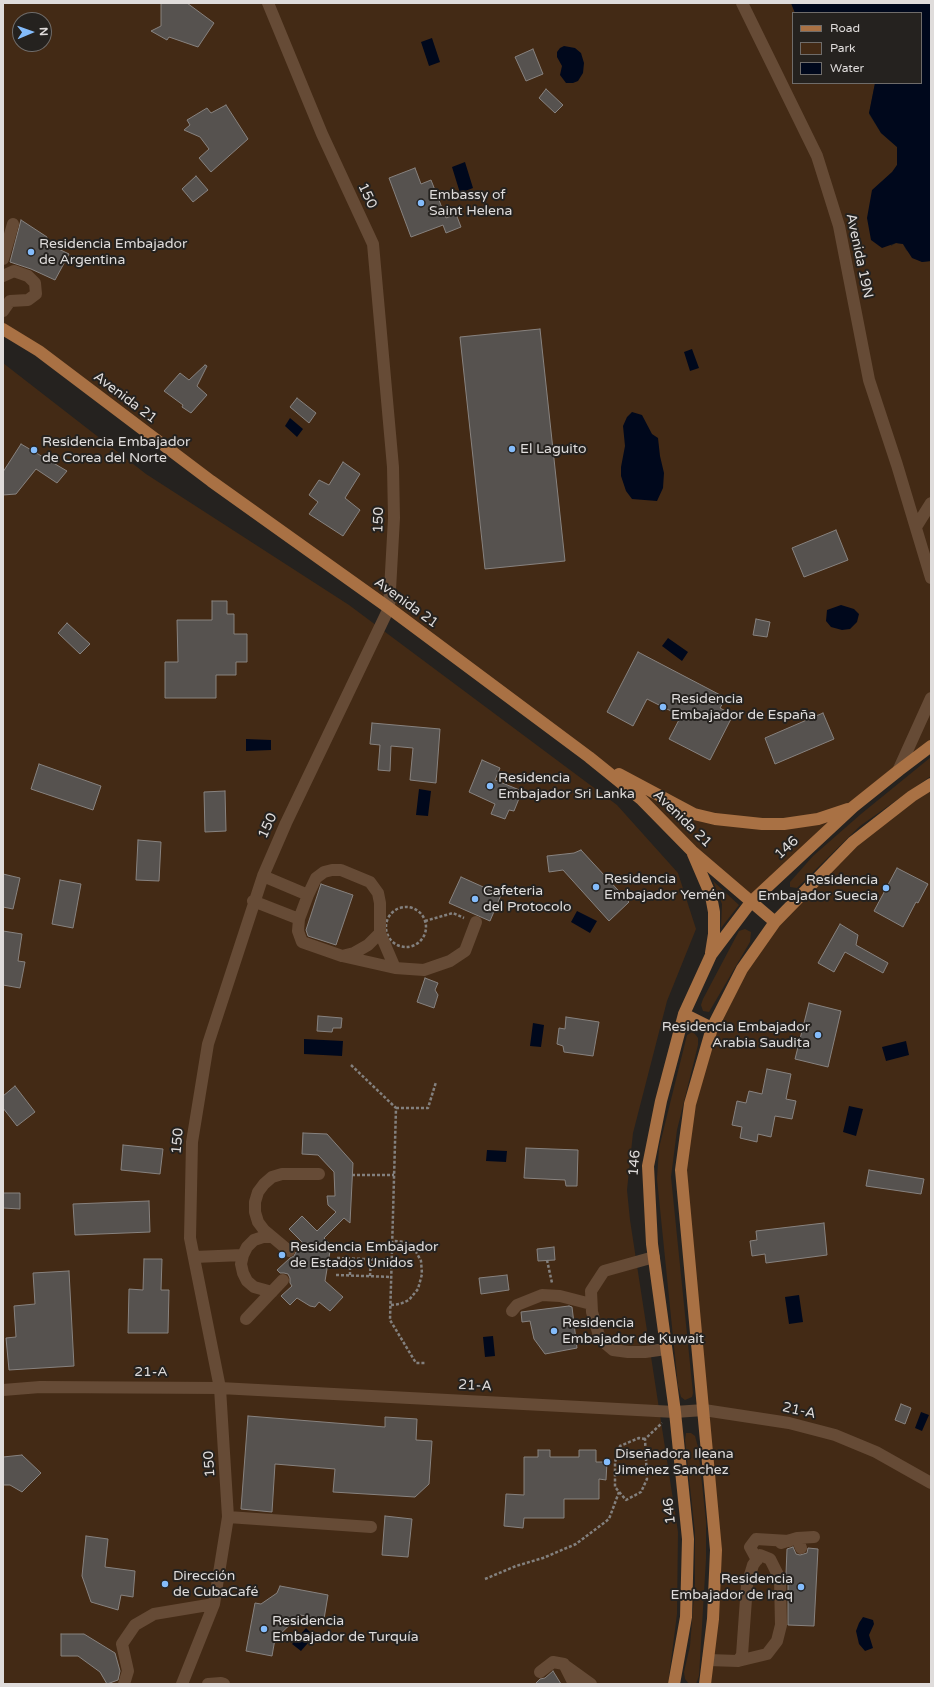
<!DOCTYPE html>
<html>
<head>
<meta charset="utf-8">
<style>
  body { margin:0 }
  #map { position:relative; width:934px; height:1687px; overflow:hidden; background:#25221f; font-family:"Varela Round",sans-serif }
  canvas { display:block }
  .frame { position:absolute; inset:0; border:4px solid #dfdcdb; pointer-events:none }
  .legend { position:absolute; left:792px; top:12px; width:130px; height:72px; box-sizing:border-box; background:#25221f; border:1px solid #6f6c6a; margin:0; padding:5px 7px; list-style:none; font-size:12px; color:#dfdcdb }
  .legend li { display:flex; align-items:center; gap:8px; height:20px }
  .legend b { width:20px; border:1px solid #6f6c6a }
  .north { position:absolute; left:12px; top:12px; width:40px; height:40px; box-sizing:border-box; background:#25221f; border:1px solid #6f6c6a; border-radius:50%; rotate:88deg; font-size:11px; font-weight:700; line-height:16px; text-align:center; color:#dfdcdb }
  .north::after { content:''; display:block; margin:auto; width:14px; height:18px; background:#84bcfb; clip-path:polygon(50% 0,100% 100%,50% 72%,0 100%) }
</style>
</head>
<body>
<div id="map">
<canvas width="934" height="1687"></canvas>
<div class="frame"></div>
<ul class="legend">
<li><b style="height:5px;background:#a97144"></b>Road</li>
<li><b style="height:11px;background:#432a15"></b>Park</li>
<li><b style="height:11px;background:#00081c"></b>Water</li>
</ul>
<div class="north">N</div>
</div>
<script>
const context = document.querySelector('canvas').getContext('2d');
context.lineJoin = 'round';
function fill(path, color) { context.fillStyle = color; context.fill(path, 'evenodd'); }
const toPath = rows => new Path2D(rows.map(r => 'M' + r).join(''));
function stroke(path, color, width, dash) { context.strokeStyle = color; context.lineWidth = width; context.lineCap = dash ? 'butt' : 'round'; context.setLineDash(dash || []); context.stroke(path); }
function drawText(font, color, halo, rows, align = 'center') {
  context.font = font + ' "Varela Round",sans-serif'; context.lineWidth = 4; context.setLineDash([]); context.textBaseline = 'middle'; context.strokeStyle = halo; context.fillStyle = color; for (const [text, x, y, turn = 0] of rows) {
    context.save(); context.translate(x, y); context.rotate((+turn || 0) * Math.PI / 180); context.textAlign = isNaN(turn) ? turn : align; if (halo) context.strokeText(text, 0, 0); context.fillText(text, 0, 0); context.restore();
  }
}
fill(toPath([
  [3,3,791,3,795,13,793,13,793,83,875,83,869,114,881,133,897,147,898,155,897,165,893,172,884,180,891,246,896,243,903,244,906,250,922,262,931,261,931,746,751,902,641,799,3,330],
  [20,20,44,20,44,44,20,44],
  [3,363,146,474,349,605,617,805,678,873,696,929,667,1001,633,1133,627,1190,630,1220,678,1532,677,1614,668,1684,3,1684],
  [931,757,931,776,860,826,797,888,790,887,790,882,813,856,861,814],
  [931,784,931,1684,705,1684,716,1550,681,1170,712,1028,775,922,853,842],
  [713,881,739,905,721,928,722,904],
  [745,929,751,932,750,942,709,1012,703,1011,701,1005,703,999,739,931],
  [692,1032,695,1034,698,1038,698,1045,677,1130,671,1177,693,1393,692,1397,685,1400,681,1397,678,1386,657,1179,659,1148,687,1035],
  [686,1433,691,1433,695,1436,698,1447,706,1521,706,1559,699,1676,696,1684,689,1684,685,1679,684,1672,690,1646,695,1583,695,1533,685,1440]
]), '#432a15');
fill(toPath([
  [791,3,931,3,931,261,922,262,912,258,903,244,896,243,882,248,871,240,867,218,872,190,892,172,897,165,897,147,881,133,869,113,875,83,921,83,921,13,795,13],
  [432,38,440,62,429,66,421,42],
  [564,46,575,48,581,53,584,63,583,73,578,81,573,83,566,83,560,75,562,66,557,57,557,52,560,48],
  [465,162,473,188,460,193,452,167],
  [692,349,699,368,690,371,684,352],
  [632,412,642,415,652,434,658,438,660,456,664,473,663,488,657,501,632,499,626,491,621,476,621,467,625,446,623,426,627,417],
  [290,418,303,429,297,437,285,426],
  [841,605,854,609,859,614,857,622,850,629,842,630,831,627,826,621,827,610],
  [668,638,688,652,682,661,662,646],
  [246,739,271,740,271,750,246,751],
  [419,789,431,791,428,816,416,815],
  [577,911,597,921,590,933,571,922],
  [533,1023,544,1025,541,1047,530,1046],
  [304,1039,343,1041,342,1056,304,1054],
  [906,1041,909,1055,886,1061,882,1047],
  [849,1106,863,1109,856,1136,843,1132],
  [487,1150,507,1151,506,1162,486,1161],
  [799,1295,803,1322,789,1324,785,1297],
  [493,1336,495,1356,485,1357,483,1337],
  [921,1412,929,1415,922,1431,915,1428],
  [863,1617,873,1620,874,1624,869,1635,873,1648,865,1651,859,1644,856,1631,859,1623],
  [306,1628,314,1636,301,1651,292,1644]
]), '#00081c');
const building = toPath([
  [161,3,187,3,214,23,198,47,169,37,167,40,151,31,161,26,161,3],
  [533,49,543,74,526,81,515,57,533,49],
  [546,89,563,105,555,113,539,98,546,89],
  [226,105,248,139,211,172,199,158,209,149,200,137,184,130,190,125,187,120,207,108,211,113,226,105],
  [415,168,421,184,431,180,446,218,456,214,461,227,446,233,443,225,411,237,389,178,415,168],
  [196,176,208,190,193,202,182,189,196,176],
  [21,220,47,237,46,243,69,254,55,280,31,269,10,262,21,220],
  [540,329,565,561,485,569,460,337,540,329],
  [205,365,207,366,197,386,207,395,191,413,182,407,183,405,164,391,180,373,189,380,205,365],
  [297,398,316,413,309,423,290,407,297,398],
  [21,444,67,471,57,483,36,469,16,494,3,495,3,472,21,444],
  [343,462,360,474,345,498,360,510,343,536,309,514,318,502,309,495,319,480,329,485,343,462],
  [836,530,848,560,804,577,792,548,836,530],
  [212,601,227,601,227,614,234,614,234,634,247,634,247,662,236,662,236,675,216,675,216,698,165,698,165,662,178,662,177,620,212,620,212,601],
  [756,619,770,622,767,637,753,635,756,619],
  [67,623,90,644,80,654,58,633,67,623],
  [638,652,726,698,720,708,733,715,710,760,669,739,681,716,647,699,633,726,607,712,638,652],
  [823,713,834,739,775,764,765,738,823,713],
  [372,723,440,729,436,783,410,780,413,748,391,746,390,771,378,770,380,745,370,744,372,723],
  [482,760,500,768,495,780,522,791,514,811,509,810,505,819,491,814,495,804,469,792,482,760],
  [39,764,101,786,93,810,31,789,39,764],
  [225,791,226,831,205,832,204,792,225,791],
  [138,840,161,842,159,881,136,880,138,840],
  [581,850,629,902,609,921,563,870,549,872,547,856,574,853,581,850],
  [897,868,928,884,918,903,916,902,903,927,874,911,897,868],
  [3,874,20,878,13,909,3,907,3,874],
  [461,877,501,895,490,921,449,903,461,877],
  [60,880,81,884,73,928,52,924,60,880],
  [321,884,353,895,336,945,308,936,306,930,321,884],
  [840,924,858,935,856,945,888,963,883,973,845,952,834,972,818,963,840,924],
  [3,931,22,934,18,961,25,962,20,988,3,985,3,931],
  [425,978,438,983,435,990,438,995,434,1008,417,1002,425,978],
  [809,1003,841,1011,828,1067,795,1059,809,1003],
  [318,1016,342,1018,341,1028,333,1028,332,1032,317,1031,318,1016],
  [566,1017,599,1022,593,1056,564,1052,563,1046,557,1044,559,1028,565,1029,566,1017],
  [767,1069,791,1074,786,1099,796,1101,792,1119,775,1116,771,1137,758,1134,757,1142,740,1138,742,1127,732,1125,737,1101,746,1103,749,1091,762,1094,767,1069],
  [15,1086,35,1112,17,1126,3,1108,3,1096,15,1086],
  [303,1133,327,1134,353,1163,350,1223,344,1218,324,1238,331,1245,325,1281,343,1297,330,1311,319,1302,315,1307,310,1306,297,1298,290,1305,281,1296,292,1286,290,1283,290,1278,288,1274,284,1273,280,1273,277,1270,290,1258,294,1256,296,1252,304,1244,289,1229,302,1216,317,1231,336,1212,328,1205,327,1196,335,1196,334,1172,318,1155,302,1154,303,1133],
  [123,1145,163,1149,160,1174,121,1170,123,1145],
  [526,1148,578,1150,577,1186,566,1186,565,1180,524,1178,526,1148],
  [869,1170,924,1179,921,1194,866,1186,869,1170],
  [3,1193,20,1193,20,1209,3,1208,3,1193],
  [149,1201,150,1232,75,1235,73,1204,149,1201],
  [824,1223,827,1255,766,1263,765,1254,752,1256,750,1241,757,1240,756,1231,824,1223],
  [554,1247,555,1260,538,1261,537,1249,554,1247],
  [144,1259,162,1259,161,1290,169,1290,168,1333,128,1333,129,1289,143,1290,144,1259],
  [69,1271,74,1366,9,1370,6,1338,16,1337,14,1306,35,1304,33,1273,69,1271],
  [507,1275,509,1290,481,1294,479,1278,507,1275],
  [569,1306,572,1307,577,1348,545,1354,534,1339,530,1321,522,1322,521,1312,569,1306],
  [901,1404,911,1408,905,1424,895,1420,901,1404],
  [248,1416,385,1427,385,1417,417,1419,416,1440,432,1441,429,1484,415,1497,333,1492,335,1469,275,1464,272,1512,241,1509,248,1416],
  [538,1450,550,1450,550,1457,579,1457,579,1450,596,1450,596,1462,607,1462,606,1480,599,1479,599,1499,564,1499,564,1518,524,1518,523,1528,504,1526,506,1494,524,1495,524,1457,538,1457,538,1450],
  [22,1455,41,1473,22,1492,10,1485,3,1485,3,1457,22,1455],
  [385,1516,412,1519,408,1557,382,1555,385,1516],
  [86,1536,108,1539,105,1567,135,1571,133,1597,121,1595,118,1610,91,1602,82,1576,86,1536],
  [793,1547,796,1554,800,1555,807,1553,808,1548,818,1549,814,1626,788,1625,788,1579,786,1574,787,1549,793,1547],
  [280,1586,328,1595,324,1619,300,1615,275,1639,272,1656,246,1651,255,1603,261,1604,277,1593,280,1586],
  [61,1634,84,1634,115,1653,120,1671,118,1680,107,1684,100,1672,78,1656,61,1656,61,1634],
  [553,1671,561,1684,535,1684,540,1679,545,1678,553,1671]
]);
fill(building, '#56524f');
stroke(building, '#87827f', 1);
stroke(toPath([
  '386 927a20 20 0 1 1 40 0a20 20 0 1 1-40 0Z',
  [425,921,453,913,464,918],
  [351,1065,396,1108,390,1320,416,1363,426,1363],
  [396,1108,428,1108,436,1082],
  [352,1175,394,1175],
  [337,1258,392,1260],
  [547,1260,552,1283],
  [336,1275,392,1277],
  [350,1275,350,1259],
  [370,1276,371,1259],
  [391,1305,400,1304,409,1300,418,1289,422,1274,421,1261,414,1248,407,1242,393,1241],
  [645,1439,639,1438,620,1446,615,1462,615,1487,626,1500,641,1492,647,1479,645,1439,662,1423],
  [485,1579,516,1566,543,1558,576,1544,609,1519,619,1492]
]), '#83807e', 2.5, [3, 2]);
stroke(toPath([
  [742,3,817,156,839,226,869,380,897,465,931,578],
  [3,259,13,224],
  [3,276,14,271,28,276,35,283,36,294,28,300,10,301,3,311],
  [916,527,931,503],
  [898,771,931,698],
  [263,876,308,895],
  [253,901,299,919],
  [380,933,395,968],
  [342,956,354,953,368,945,380,933,380,903,378,893,370,882,341,870,332,870,324,872,316,878,308,895,299,919,298,931,302,942,342,956,395,968,424,970,450,961,465,951,476,922],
  [289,1251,264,1230,258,1222,255,1212,255,1202,258,1192,264,1184,272,1177,282,1174,319,1174],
  [194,1257,243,1255],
  [654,1257,604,1271,591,1291,592,1312,600,1339,613,1350,628,1352,645,1352,666,1349],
  [272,1292,254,1287,247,1281,243,1273,241,1264,243,1255,247,1247,254,1240,263,1237,272,1237],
  [512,1311,517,1305,542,1295,560,1296,591,1304],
  [246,1319,283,1280],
  [3,1390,40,1387,220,1388,675,1412,704,1410,789,1423,835,1435,876,1452,931,1483],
  [228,1517,371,1527],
  [797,1538,814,1537],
  [781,1543,797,1538,801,1548],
  [757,1560,750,1547,756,1539,789,1541],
  [708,1660,738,1661,767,1654,777,1641,781,1625,780,1579,770,1559,760,1555,753,1565,747,1585,742,1655,738,1661],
  [566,1666,591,1684],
  [540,1672,553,1662,564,1664,574,1684],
  [124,1684,128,1671,122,1644,135,1625,154,1614,214,1604],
  [182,1684,214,1604,228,1517,220,1388,190,1238,192,1142,208,1044,263,876,286,823,389,608,394,518,393,467,373,244,322,134,268,3],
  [208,1684,221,1683,224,1684]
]), '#664b36', 12);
stroke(toPath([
  [3,329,39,351,211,481,389,608,589,757,641,799,692,851,775,922],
  [619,774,694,814,715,819,762,824,784,824,818,819,848,809],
  [693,854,711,896,714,912,714,934,711,953],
  [684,1014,712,1028],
  [674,1684,686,1617,688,1539,675,1412,652,1244,648,1166,661,1101,684,1014,711,955,751,902,853,807,898,771,931,746],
  [705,1684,713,1619,716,1550,681,1170,690,1104,712,1028,742,969,775,922,853,842,912,796,931,784]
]), '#a97144', 12);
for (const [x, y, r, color] of [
  [421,203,4,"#84bcfb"],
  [31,252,4,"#84bcfb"],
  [512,449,4,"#84bcfb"],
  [34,450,4,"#84bcfb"],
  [663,707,4,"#84bcfb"],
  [490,786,4,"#84bcfb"],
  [596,887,4,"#84bcfb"],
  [886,888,4,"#84bcfb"],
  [475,899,4,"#84bcfb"],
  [818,1035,4,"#84bcfb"],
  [282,1255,4,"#84bcfb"],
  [554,1331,4,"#84bcfb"],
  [607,1462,4,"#84bcfb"],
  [165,1584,4,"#84bcfb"],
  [801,1587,4,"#84bcfb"],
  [264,1629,4,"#84bcfb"]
]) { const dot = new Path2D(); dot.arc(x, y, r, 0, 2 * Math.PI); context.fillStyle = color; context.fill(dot); stroke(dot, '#25221f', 1.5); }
drawText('14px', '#dfdcdb', '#25221f', [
  ["Embassy of",429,195],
  ["Saint Helena",429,211],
  ["Residencia Embajador",39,244],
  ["de Argentina",39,260],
  ["Residencia Embajador",42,442],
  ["de Corea del Norte",42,458],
  ["El Laguito",520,449],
  ["Residencia",671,699],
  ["Embajador de España",671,715],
  ["Residencia",498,778],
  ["Embajador Sri Lanka",498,794],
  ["Residencia",604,879],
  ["Embajador Yemén",604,895],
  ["Residencia",878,880,"right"],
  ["Embajador Suecia",878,896,"right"],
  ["Cafeteria",483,891],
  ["del Protocolo",483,907],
  ["Residencia Embajador",810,1027,"right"],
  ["Arabia Saudita",810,1043,"right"],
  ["Residencia Embajador",290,1247],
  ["de Estados Unidos",290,1263],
  ["Residencia",562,1323],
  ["Embajador de Kuwait",562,1339],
  ["Diseñadora Ileana",615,1454],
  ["Jimenez Sanchez",615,1470],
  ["Dirección",173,1576],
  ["de CubaCafé",173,1592],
  ["Residencia",793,1579,"right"],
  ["Embajador de Iraq",793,1595,"right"],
  ["Residencia",272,1621],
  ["Embajador de Turquía",272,1637]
], 'left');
drawText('14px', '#dfdcdb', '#25221f', [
  ["150",367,196,65],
  ["Avenida 19N",859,256,78],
  ["Avenida 21",125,398,37],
  ["150",379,520,-88],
  ["Avenida 21",406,603,36],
  ["Avenida 21",682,819,44],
  ["150",268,826,-66],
  ["146",787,848,-43],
  ["150",178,1141,-85],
  ["146",635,1163,-85],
  ["21-A",151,1372],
  ["21-A",475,1386,3],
  ["21-A",799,1411,12],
  ["150",210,1464,-94],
  ["146",670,1511,-96]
]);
</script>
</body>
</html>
